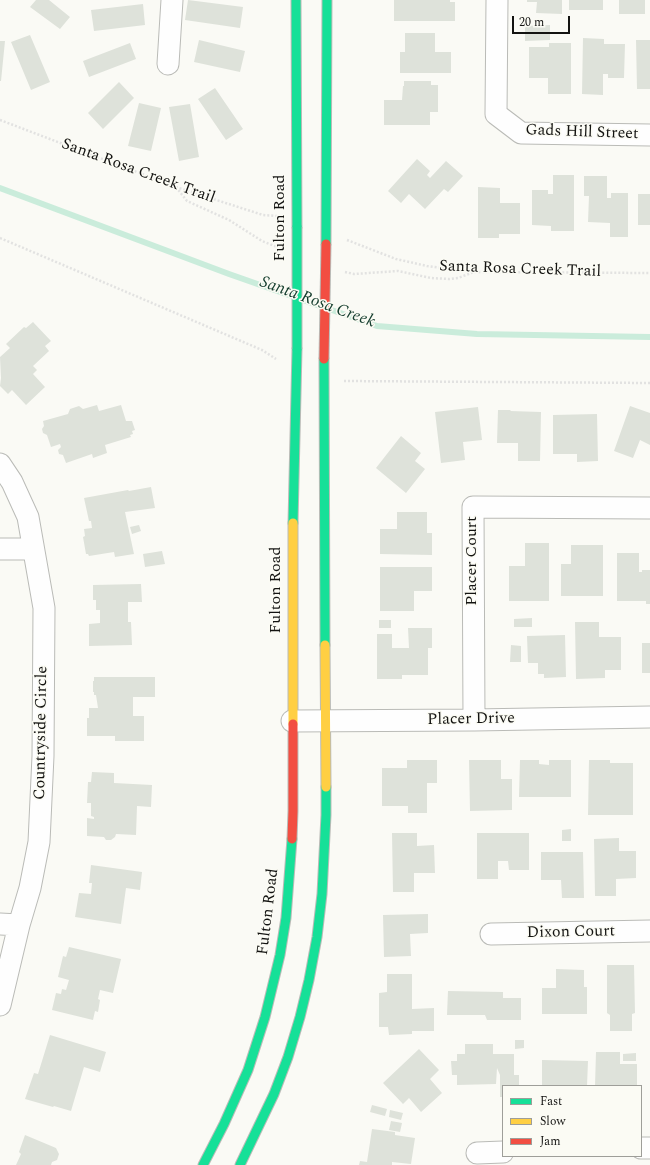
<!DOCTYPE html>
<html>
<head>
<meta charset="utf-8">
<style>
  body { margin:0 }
  #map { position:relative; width:650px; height:1165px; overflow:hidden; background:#fafaf5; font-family:Spectral,serif }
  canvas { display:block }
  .legend { position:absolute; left:502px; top:1085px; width:140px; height:72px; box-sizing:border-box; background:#fbfbf4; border:1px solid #9e9e99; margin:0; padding:5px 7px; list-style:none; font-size:12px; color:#131311 }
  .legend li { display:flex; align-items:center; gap:8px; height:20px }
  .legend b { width:20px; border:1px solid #9e9e99 }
  .scale { position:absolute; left:512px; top:16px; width:58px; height:18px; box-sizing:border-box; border:2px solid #131311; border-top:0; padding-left:5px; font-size:12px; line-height:14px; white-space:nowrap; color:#131311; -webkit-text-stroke:3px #fbfbf4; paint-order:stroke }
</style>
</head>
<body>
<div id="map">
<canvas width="650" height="1165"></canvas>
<ul class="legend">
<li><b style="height:5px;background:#16e098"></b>Fast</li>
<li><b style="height:5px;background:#ffcf43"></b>Slow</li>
<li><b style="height:5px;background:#f24e42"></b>Jam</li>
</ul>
<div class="scale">20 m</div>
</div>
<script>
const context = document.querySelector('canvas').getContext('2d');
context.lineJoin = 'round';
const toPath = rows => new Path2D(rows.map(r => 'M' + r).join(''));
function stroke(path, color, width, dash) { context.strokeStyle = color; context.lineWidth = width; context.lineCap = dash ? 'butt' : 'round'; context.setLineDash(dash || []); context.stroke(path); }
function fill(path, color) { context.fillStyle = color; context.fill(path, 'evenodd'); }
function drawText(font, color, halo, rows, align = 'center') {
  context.font = font + ' Spectral,serif'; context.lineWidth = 3; context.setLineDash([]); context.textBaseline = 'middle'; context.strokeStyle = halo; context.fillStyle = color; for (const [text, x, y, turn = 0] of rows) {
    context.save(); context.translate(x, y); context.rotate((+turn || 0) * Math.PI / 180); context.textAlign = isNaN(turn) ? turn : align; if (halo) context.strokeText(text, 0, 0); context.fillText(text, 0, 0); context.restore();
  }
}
stroke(toPath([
  [0,188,229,274,320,306],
  [329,309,377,326,477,334,650,337]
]), '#caecdb', 6);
fill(toPath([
  [36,0,49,0,70,17,60,29,30,7],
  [188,0,243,7,240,28,185,20],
  [394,0,450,0,450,2,455,2,455,21,394,21],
  [527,0,562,0,562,14,536,13,537,2,527,2],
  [569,0,603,0,603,10,569,10],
  [619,0,645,0,645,14,619,14],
  [143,4,145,25,94,31,91,10],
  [550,25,550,40,525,41,525,26],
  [405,33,435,33,435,52,451,52,451,73,400,73,400,52,405,52],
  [30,35,50,82,31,90,11,42],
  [583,38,604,39,604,44,625,44,624,78,608,78,608,74,603,74,603,95,582,94],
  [199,40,245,51,240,72,194,62],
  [636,40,650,40,650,89,637,89],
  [0,41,5,41,1,81,0,81],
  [130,43,136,59,89,77,83,61],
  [549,43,571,43,571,94,548,94,548,78,529,78,529,47,549,47],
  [404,81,431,81,431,85,438,85,438,112,430,112,430,125,384,125,384,100,402,100,403,86,404,86],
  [119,82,134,98,103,129,88,113],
  [215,88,243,129,226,140,198,99],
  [139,103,161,108,151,151,128,146],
  [190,104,199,157,179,161,169,107],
  [417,159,430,171,427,175,430,178,446,161,463,176,448,192,444,189,425,209,409,194,401,203,388,191],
  [553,175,574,175,574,231,551,231,551,226,532,225,532,190,548,190,548,194,553,194],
  [584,176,607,176,607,198,611,198,611,193,628,193,628,237,610,237,610,223,588,222,589,196,584,196],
  [478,187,500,188,500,203,520,203,520,234,499,234,499,238,478,238],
  [638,194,650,194,650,225,638,225],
  [33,322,51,341,45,346,49,351,33,366,37,370,33,374,45,387,26,405,12,390,8,394,0,386,1,378,0,357,10,348,6,344,24,327,26,328],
  [97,405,99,411,121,405,126,421,132,421,135,430,132,431,133,434,130,435,131,437,105,445,107,453,93,458,92,454,66,463,63,455,59,454,58,450,61,447,60,444,51,447,47,435,43,433,42,429,44,426,43,421,68,414,70,409,79,406,83,409],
  [630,406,650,413,650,445,640,440,633,458,614,451],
  [478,407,482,440,463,442,465,460,441,463,435,412],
  [498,410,511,410,510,411,541,412,540,461,518,461,518,443,497,443],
  [597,414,598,461,577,462,577,454,553,454,553,415],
  [401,436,421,453,415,461,425,469,406,493,376,468],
  [151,487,155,508,125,512,134,554,115,557,114,552,89,556,88,554,86,554,83,537,85,536,84,529,92,528,91,521,89,521,84,498,128,490,129,491],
  [397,512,427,512,427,533,432,533,432,555,380,554,380,529,397,529],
  [139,525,141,531,132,534,130,527],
  [525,543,549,543,549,601,509,601,509,566,525,566],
  [571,545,603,545,603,596,561,596,561,564,571,564],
  [162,551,165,564,145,567,143,554],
  [617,553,639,553,639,572,642,572,642,570,650,570,650,604,646,604,646,601,617,601],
  [380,567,432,567,432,591,414,591,414,611,380,611],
  [141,584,142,602,128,602,128,622,131,622,132,645,89,646,89,624,100,623,100,610,96,610,96,600,93,600,93,585],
  [532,618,532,627,514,627,514,619],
  [379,620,391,620,391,628,379,628],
  [575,622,599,622,599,637,621,637,621,670,605,670,605,678,576,679],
  [408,628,432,628,432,648,428,648,428,675,402,675,402,679,377,679,377,634,392,634,392,648,409,648],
  [565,635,566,677,544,678,544,674,538,674,538,663,528,663,527,636],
  [642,643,650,643,650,673,642,673],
  [511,645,521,646,521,662,510,662],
  [94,677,155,677,155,697,133,697,133,716,144,716,144,741,115,741,115,736,87,736,87,718,89,718,89,708,98,708,96,695,94,695,94,692,93,692,93,681,94,681],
  [407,760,437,760,437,783,427,783,427,813,408,813,408,806,382,806,382,768,407,768],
  [469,760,501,760,501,779,512,779,512,810,470,811],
  [520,760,539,760,539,764,549,765,549,760,571,760,571,797,519,797],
  [589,760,610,760,610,763,633,763,633,815,588,815],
  [92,772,114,773,114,783,152,785,151,807,137,806,136,835,116,834,115,837,111,840,106,840,104,837,87,836,87,818,94,819,94,817,91,816,91,803,87,803,88,782,91,782],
  [571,829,571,841,562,841,562,830],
  [392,833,417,833,417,846,434,845,435,873,414,873,414,892,393,892],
  [477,833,529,833,529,870,509,870,508,861,498,861,498,879,477,879],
  [619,838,619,851,636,851,636,878,616,879,616,896,595,896,594,839],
  [541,852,583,852,584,898,562,898,561,880,541,880],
  [91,865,142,872,140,890,126,888,121,924,75,917,79,893,91,894,92,883,89,883],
  [428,914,428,933,410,934,411,956,384,957,383,915],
  [69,947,121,959,113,993,100,990,98,999,100,1000,98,1012,95,1011,93,1020,52,1010,56,993,61,994,62,989,66,990,69,980,58,977,63,956,66,957],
  [607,965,634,965,635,1013,632,1014,632,1031,610,1031,610,1015,607,1013],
  [556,969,584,970,584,987,587,987,587,1014,542,1014,542,988,556,988],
  [387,974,412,974,412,1009,434,1008,434,1031,412,1031,412,1034,389,1035,388,1027,379,1027,379,993,387,992],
  [448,991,503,992,503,998,521,998,521,1020,487,1020,485,1015,447,1015],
  [50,1035,106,1052,100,1072,84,1067,71,1111,54,1106,53,1107,25,1099,34,1073,38,1074],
  [515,1040,524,1040,524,1048,515,1049],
  [465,1044,493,1044,493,1054,514,1054,514,1075,519,1075,519,1086,503,1086,503,1097,500,1097,500,1075,497,1068,496,1084,457,1085,457,1075,452,1075,451,1061,457,1061,457,1054,465,1054],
  [419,1049,439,1070,430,1079,442,1093,421,1112,409,1098,403,1104,383,1083],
  [596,1052,620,1052,620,1064,637,1064,637,1086,595,1086],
  [636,1053,636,1061,623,1061,623,1054],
  [542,1060,588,1061,587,1086,542,1086],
  [372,1105,387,1109,385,1116,370,1112],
  [390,1110,403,1113,401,1120,389,1117],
  [391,1121,402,1123,400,1132,389,1130],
  [372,1129,395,1132,395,1135,415,1138,411,1164,392,1162,392,1165,359,1165,360,1161,367,1162],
  [25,1135,56,1148,59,1154,57,1160,52,1162,51,1165,16,1165,21,1154,19,1152]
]), '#dee2da');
const street = toPath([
  [497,0,496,114,521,133,650,135],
  [168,64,172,0],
  [0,464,12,482,28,517,44,608,43,756,39,842,30,888,19,925,0,1005],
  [0,549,33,549],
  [474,720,473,507,650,508],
  [292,721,474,720,650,717],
  [0,924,19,925],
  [491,934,650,931],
  [641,1148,650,1148],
  [477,1153,503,1152]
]);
const fast = toPath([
  [296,0,297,227],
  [326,244,327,0],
  [324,359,325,645],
  [293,523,297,349],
  [203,1165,224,1124,248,1070,265,1017,280,955,286,918,292,839],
  [240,1165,274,1094,288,1057,300,1017,309,980,317,937,322,894,326,815,326,787]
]);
const slow = toPath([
  [293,523,293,724],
  [325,645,326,787]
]);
const jam = toPath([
  [292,839,293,811,293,724]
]);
stroke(street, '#babbb7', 23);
stroke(fast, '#babbb7', 11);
stroke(slow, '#babbb7', 11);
stroke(jam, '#babbb7', 11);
stroke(toPath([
  [0,120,176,187,263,215,277,216],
  [176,187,187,201,229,220,262,241,277,247],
  [0,238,262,350,276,359],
  [347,240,396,259,427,266,474,272,650,273],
  [345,272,354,274,398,271,431,278,449,279,458,278,474,272],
  [344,381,650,383]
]), '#e2e2e1', 2.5, [2, 2]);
stroke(street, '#fefefe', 21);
stroke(fast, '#16e098', 9);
stroke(slow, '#ffcf43', 9);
stroke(jam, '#f24e42', 9);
const fastBridge = toPath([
  [297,227,297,349]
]);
const jamBridge = toPath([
  [324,359,326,244]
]);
stroke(fastBridge, '#babbb7', 11, []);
stroke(jamBridge, '#babbb7', 11, []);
stroke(fastBridge, '#16e098', 9);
stroke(jamBridge, '#f24e42', 9);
drawText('16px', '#131311', '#fbfbf4', [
  ["Gads Hill Street",582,133,2],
  ["Santa Rosa Creek Trail",138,172,20],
  ["Fulton Road",281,218,-90],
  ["Santa Rosa Creek Trail",520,270,2],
  ["Placer Court",473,561,-90],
  ["Fulton Road",277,590,-90],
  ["Placer Drive",471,720,-1],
  ["Countryside Circle",42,733,-89],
  ["Fulton Road",269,912,-83],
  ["Dixon Court",571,933,-1]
]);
drawText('italic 17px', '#133c2d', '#fbfbf4', [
  ["Santa Rosa Creek",317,303,20]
]);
</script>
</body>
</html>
